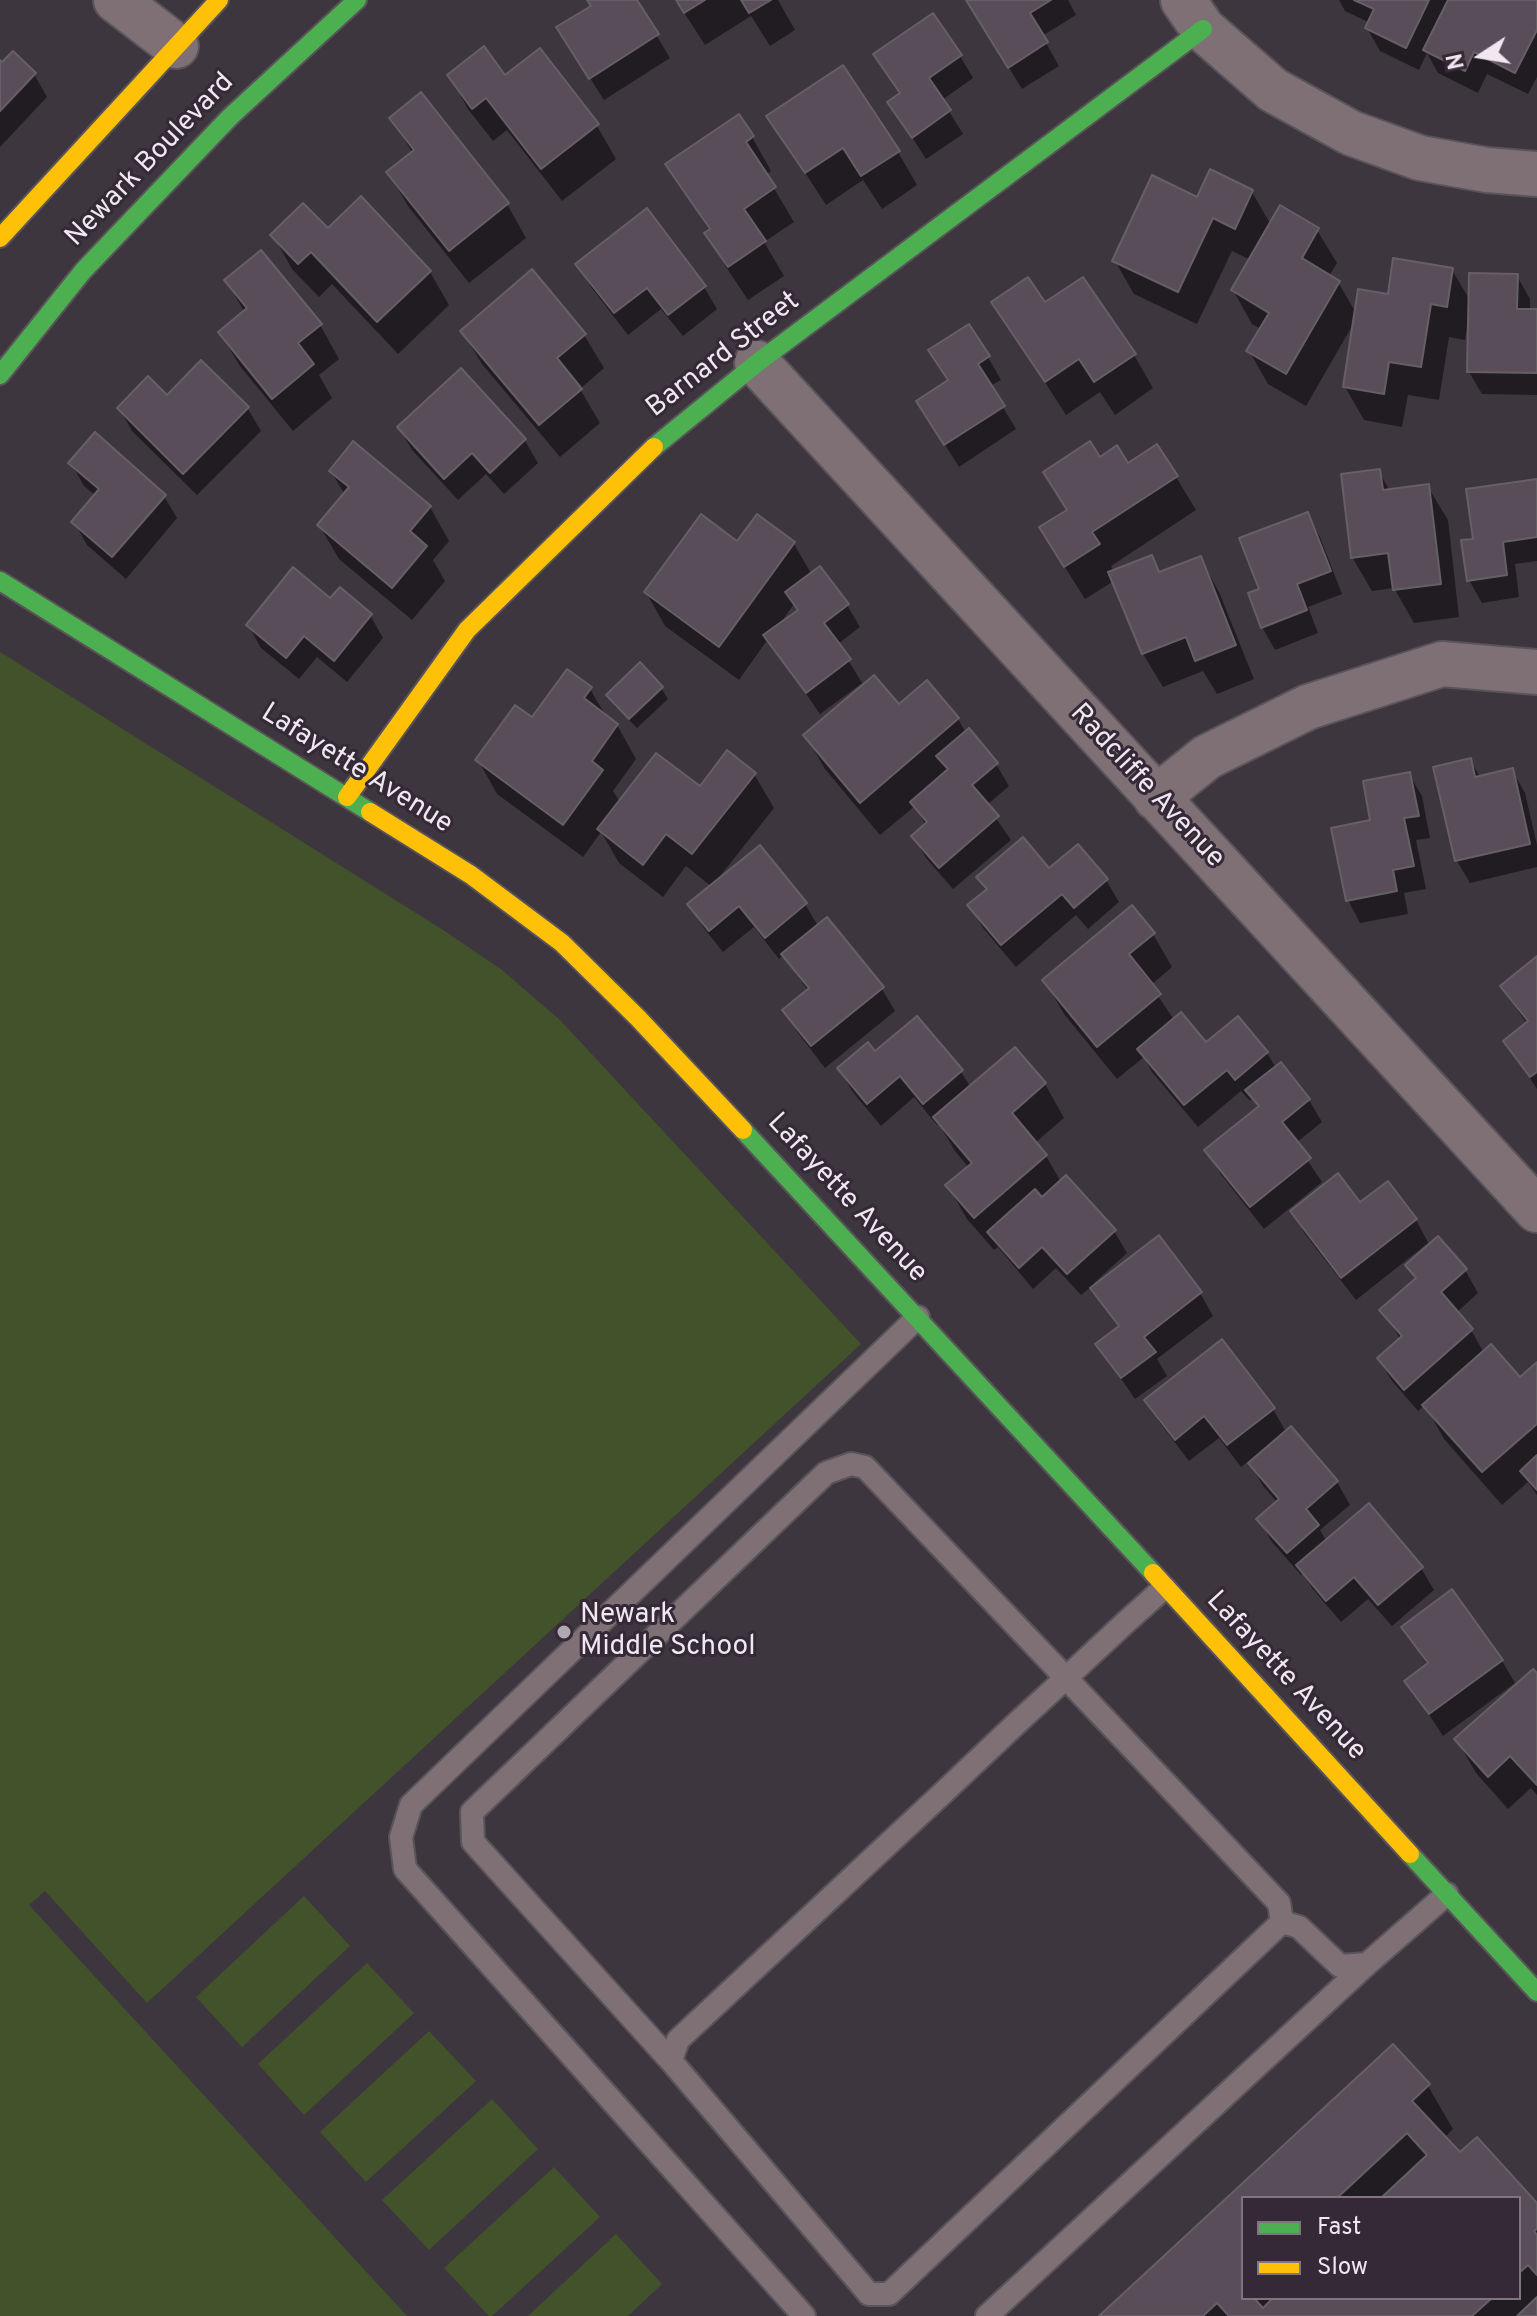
<!DOCTYPE html>
<html>
<head>
<meta charset="utf-8">
<style>
  body { margin:0 }
  #map { position:relative; width:1537px; height:2316px; overflow:hidden; background:#3d363e; font-family:Overpass,sans-serif }
  canvas { display:block }
  .legend { position:absolute; left:1241px; top:2196px; width:280px; height:104px; box-sizing:border-box; background:#352837; border:2px solid #807481; margin:0; padding:10px 14px; list-style:none; font-size:24px; color:#f0e7f1 }
  .legend li { display:flex; align-items:center; gap:16px; height:40px }
  .legend b { width:40px; border:2px solid #807481 }
  .north { position:absolute; left:1441px; top:16px; width:80px; height:80px; -webkit-text-stroke:6px #352837; paint-order:stroke; rotate:258deg; font-size:22px; font-weight:700; line-height:32px; text-align:center; color:#f0e7f1 }
  .north::after { content:''; display:block; margin:auto; width:28px; height:36px; background:#f0e7f1; clip-path:polygon(50% 0,100% 100%,50% 72%,0 100%) }
</style>
</head>
<body>
<div id="map">
<canvas width="1537" height="2316"></canvas>
<ul class="legend">
<li><b style="height:10px;background:#4caf50"></b>Fast</li>
<li><b style="height:10px;background:#ffc107"></b>Slow</li>
</ul>
<div class="north">N</div>
</div>
<script>
const context = document.querySelector('canvas').getContext('2d');
context.lineJoin = 'round';
function fill(path, color) { context.fillStyle = color; context.fill(path, 'evenodd'); }
const toPath = rows => new Path2D(rows.map(r => 'M' + r).join(''));
function stroke(path, color, width, dash) { context.strokeStyle = color; context.lineWidth = width; context.lineCap = dash ? 'butt' : 'round'; context.setLineDash(dash || []); context.stroke(path); }
function drawText(font, color, halo, rows, align = 'center') {
  context.font = font + ' Overpass,sans-serif'; context.lineWidth = 6; context.setLineDash([]); context.textBaseline = 'middle'; context.strokeStyle = halo; context.fillStyle = color; for (const [text, x, y, turn = 0] of rows) {
    context.save(); context.translate(x, y); context.rotate((+turn || 0) * Math.PI / 180); context.textAlign = isNaN(turn) ? turn : align; if (halo) context.strokeText(text, 0, 0); context.fillText(text, 0, 0); context.restore();
  }
}
fill(toPath([
  [0,652,443,930,502,970,560,1020,861,1344,147,2003,45,1891,29,1905,407,2316,0,2316],
  [304,1896,350,1946,242,2047,196,1997],
  [367,1963,414,2013,304,2115,258,2064],
  [429,2031,476,2081,366,2182,320,2132],
  [492,2099,538,2149,429,2250,382,2200],
  [554,2167,600,2217,492,2316,489,2316,444,2268],
  [616,2234,662,2284,628,2316,528,2316]
]), '#42532b');
fill(toPath([
  [588,0,635,0,670,58,604,100,572,50,593,7],
  [676,0,778,0,795,30,770,46,751,16,705,45],
  [967,0,1068,0,1076,15,1042,36,1059,66,1022,89],
  [1339,0,1537,0,1537,77,1528,94,1487,74,1478,93,1438,73,1427,53,1419,70,1380,51,1367,28,1370,23,1345,11],
  [540,51,597,126,616,159,562,201,507,130,493,141,468,109,449,75,505,78],
  [876,55,960,56,973,78,942,100,963,134,926,159,890,103,901,95],
  [0,63,34,74,47,97,0,147],
  [769,117,898,152,917,185,882,209,863,180,826,205],
  [392,118,507,204,526,238,469,283,408,206,389,173,413,154],
  [752,137,771,171,766,175,794,222,764,242,784,276,748,300,726,267,707,234,710,232,668,165],
  [1252,192,1271,225,1317,230,1337,263,1329,276,1338,282,1356,313,1452,270,1471,302,1517,276,1530,299,1530,311,1537,311,1537,395,1482,394,1469,372,1470,328,1467,327,1465,340,1449,337,1439,400,1408,395,1402,427,1364,420,1345,387,1355,321,1306,406,1268,384,1249,351,1261,329,1252,324,1233,290,1251,260,1232,251,1197,324,1134,294,1115,261,1198,200],
  [327,231,430,272,449,305,398,354,332,284,319,297,292,269,273,235],
  [578,264,704,287,717,309,683,336,661,309,628,335,591,287],
  [226,280,320,325,339,359,319,375,332,398,293,431,240,366,220,333,245,313],
  [994,303,1045,305,1134,355,1153,388,1115,415,1100,392,1066,415],
  [462,331,584,335,604,368,580,389,600,423,560,457,482,364],
  [988,357,1001,380,990,386,1016,429,959,467,918,402],
  [201,362,248,409,261,431,197,495,132,431,119,408,167,397],
  [461,371,525,441,538,463,504,494,486,474,458,500,412,450,399,428],
  [1099,460,1176,477,1196,510,1111,566,1114,572,1160,574,1200,558,1219,592,1254,679,1217,694,1203,671,1163,687,1143,654,1114,581,1085,599,1061,561,1068,511,1045,473],
  [71,463,164,496,177,518,126,579,87,545,74,522,96,496,84,486],
  [331,471,430,507,449,541,433,560,445,581,412,620,339,559,319,525,345,495],
  [1379,472,1390,491,1428,487,1448,520,1459,617,1414,623,1394,588,1372,591,1352,557],
  [1537,481,1537,561,1515,564,1519,597,1482,603,1469,580,1476,541],
  [1307,514,1320,537,1342,594,1308,607,1318,633,1275,650,1262,627,1261,590],
  [757,517,794,544,812,575,847,605,860,627,838,644,864,686,899,707,927,683,958,719,966,733,996,764,1009,786,987,805,1011,840,953,889,926,858,913,836,926,826,915,806,880,835,825,769,806,736,863,686,861,684,820,714,768,639,739,680,665,626,646,592,737,544],
  [794,604,798,612,779,625],
  [370,615,383,638,347,682,317,657,299,679,261,648,248,625],
  [661,688,668,699,637,728,615,706,608,695],
  [590,689,607,718,617,725,636,759,613,791,620,802,700,789,754,774,774,808,717,880,805,904,818,926,882,989,895,1011,825,1068,798,1033,785,1010,808,991,784,955,779,959,754,927,723,952,703,927,690,905,712,887,686,866,663,897,619,863,601,832,583,857,497,794,478,760,533,720],
  [1470,760,1480,777,1512,770,1525,793,1537,845,1537,867,1470,883,1457,861,1435,768],
  [1409,774,1422,796,1430,838,1416,840,1426,889,1404,893,1408,914,1360,923,1348,900,1373,822],
  [1048,871,1106,880,1119,902,1088,929,1076,915,1016,967,983,928,970,906,987,891,979,877],
  [1153,934,1172,967,1151,985,1174,1020,1206,1045,1267,1053,1276,1068,1309,1100,1322,1122,1296,1143,1322,1182,1264,1229,1220,1173,1207,1150,1259,1109,1253,1098,1250,1101,1241,1091,1198,1127,1152,1072,1144,1057,1117,1079,1064,1014,1045,981],
  [1537,959,1537,1089,1506,1042,1527,1024,1502,986],
  [916,1019,961,1072,971,1088,1015,1050,1045,1084,1064,1118,1035,1143,1046,1156,1061,1182,1114,1231,1127,1253,1094,1283,1096,1286,1200,1293,1213,1316,1157,1359,1167,1376,1135,1399,1098,1345,1119,1328,1092,1286,1081,1295,1056,1268,1033,1289,998,1247,994,1250,967,1219,948,1186,969,1168,955,1151,939,1124,937,1125,914,1097,881,1126,852,1091,840,1069,875,1054],
  [1388,1184,1416,1220,1430,1246,1465,1270,1478,1293,1456,1313,1471,1330,1484,1353,1520,1380,1537,1364,1537,1495,1528,1482,1502,1505,1444,1439,1425,1405,1418,1411,1392,1381,1379,1359,1401,1340,1382,1310,1416,1280,1408,1266,1430,1246,1428,1243,1356,1300,1305,1234,1292,1211,1360,1205],
  [1147,1400,1273,1409,1286,1432,1290,1428,1337,1482,1350,1505,1320,1530,1327,1542,1421,1568,1434,1590,1392,1626,1368,1599,1341,1622,1312,1588,1303,1573,1301,1575,1272,1542,1259,1519,1278,1503,1263,1486,1249,1461,1241,1467,1219,1438,1189,1461,1160,1423],
  [1404,1628,1502,1661,1515,1683,1443,1736,1407,1681,1428,1666],
  [1537,1676,1537,1795,1531,1788,1508,1809,1476,1773,1457,1740],
  [1393,2047,1428,2086,1453,2129,1444,2138,1460,2155,1537,2205,1537,2316,1102,2316],
  [1243,2198,1519,2198,1519,2298,1243,2298]
]), '#0007');
const building = toPath([
  [587,0,637,0,659,34,589,79,556,27,591,6,587,0],
  [676,0,705,0,684,13,676,0],
  [741,0,771,0,749,13,741,0],
  [966,0,1051,0,1030,13,1048,42,1008,68,966,0],
  [1354,0,1429,0,1406,48,1365,28,1374,9,1354,0],
  [1448,0,1537,0,1537,30,1515,73,1474,52,1465,71,1423,50,1448,0],
  [933,13,962,55,929,78,951,110,912,138,887,102,900,93,873,54,933,13],
  [484,46,505,75,540,48,599,124,541,169,486,98,472,109,447,75,484,46],
  [13,51,36,73,0,111,0,60,2,62,13,51],
  [843,65,900,151,861,176,843,148,805,173,766,116,843,65],
  [421,92,509,203,449,251,386,172,414,150,389,118,421,92],
  [739,114,754,136,746,142,776,187,744,209,766,241,728,267,704,233,710,229,665,164,739,114],
  [1210,169,1253,190,1235,229,1213,218,1178,292,1112,261,1152,175,1197,197,1210,169],
  [361,196,431,271,377,322,311,252,298,264,270,235,303,203,328,228,361,196],
  [1280,205,1319,228,1302,258,1340,281,1286,374,1246,351,1269,313,1231,290,1280,205],
  [647,208,706,286,668,315,647,288,614,313,575,264,647,208],
  [261,250,322,324,298,343,314,364,272,399,218,332,247,308,224,280,261,250],
  [1393,258,1453,268,1447,307,1431,304,1421,367,1389,362,1384,394,1343,387,1358,289,1388,294,1393,258],
  [532,269,586,334,557,358,582,389,539,425,460,331,532,269],
  [1469,273,1518,274,1517,309,1537,309,1537,373,1467,372,1469,273],
  [1028,277,1045,302,1083,277,1136,354,1094,382,1079,359,1045,382,991,302,1028,277],
  [969,324,990,356,978,364,1005,406,944,445,916,401,948,380,928,350,969,324],
  [201,360,249,407,183,474,117,408,148,376,167,395,201,360],
  [461,368,526,439,490,473,472,453,444,479,397,427,461,368],
  [95,432,166,495,112,557,71,522,99,489,68,463,95,432],
  [353,441,431,506,410,531,427,546,392,588,317,525,349,487,329,471,353,441],
  [1090,441,1100,457,1117,445,1128,463,1157,444,1178,476,1092,532,1100,544,1064,567,1039,527,1067,510,1043,472,1090,441],
  [1380,469,1383,490,1429,484,1441,584,1393,590,1388,553,1351,558,1341,474,1380,469],
  [1537,479,1537,537,1503,542,1507,575,1467,581,1461,540,1473,539,1466,489,1537,479],
  [1308,512,1331,571,1297,584,1307,610,1261,628,1248,593,1259,589,1239,538,1308,512],
  [701,514,737,541,757,514,795,542,719,647,644,592,701,514],
  [1152,555,1159,572,1201,556,1236,645,1195,661,1186,637,1142,654,1108,572,1152,555],
  [820,566,849,604,824,623,851,659,806,693,763,635,798,610,785,592,820,566],
  [293,567,330,598,340,587,372,614,334,661,304,636,286,658,246,625,293,567],
  [640,662,663,687,629,719,606,695,640,662],
  [567,669,592,687,584,698,618,724,592,761,603,770,563,825,475,760,515,705,532,717,567,669],
  [874,675,899,704,927,680,959,718,860,803,803,735,874,675],
  [969,728,998,763,972,785,999,816,939,868,911,836,927,822,910,802,948,769,936,756,969,728],
  [727,750,756,773,692,854,666,834,643,865,597,829,656,753,700,786,727,750],
  [1471,758,1475,777,1513,768,1530,844,1455,861,1433,767,1471,758],
  [1410,772,1419,816,1404,818,1414,866,1393,870,1397,891,1346,901,1331,828,1370,820,1363,781,1410,772],
  [1023,837,1049,868,1078,844,1108,879,1074,908,1062,894,1001,945,967,905,987,889,976,877,1023,837],
  [760,845,807,903,765,938,739,906,709,931,687,904,760,845],
  [1132,905,1155,933,1129,954,1161,994,1097,1047,1042,980,1132,905],
  [827,917,884,987,811,1046,782,1010,809,988,781,954,827,917],
  [1537,956,1537,1072,1530,1077,1503,1041,1528,1021,1500,986,1537,956],
  [1181,1012,1206,1042,1238,1016,1268,1052,1235,1080,1227,1070,1184,1105,1137,1049,1181,1012],
  [917,1016,963,1070,923,1104,900,1076,867,1104,837,1068,868,1042,875,1051,917,1016],
  [1015,1047,1046,1083,1012,1113,1047,1155,974,1218,945,1185,972,1163,933,1117,1015,1047],
  [1281,1062,1310,1099,1282,1122,1311,1158,1250,1207,1204,1150,1259,1106,1245,1090,1281,1062],
  [1338,1173,1360,1202,1388,1181,1417,1219,1341,1278,1290,1211,1338,1173],
  [1066,1175,1116,1230,1067,1274,1042,1247,1019,1268,987,1232,1035,1189,1042,1197,1066,1175],
  [1159,1235,1202,1292,1144,1337,1156,1352,1121,1378,1095,1344,1119,1326,1090,1288,1159,1235],
  [1438,1236,1467,1269,1441,1292,1473,1329,1404,1390,1377,1358,1402,1336,1379,1310,1416,1278,1405,1265,1438,1236],
  [1222,1339,1275,1408,1227,1445,1204,1416,1175,1440,1144,1400,1222,1339],
  [1491,1344,1520,1377,1537,1362,1537,1424,1482,1472,1422,1405,1491,1344],
  [1291,1426,1338,1481,1306,1509,1319,1525,1287,1553,1256,1519,1279,1499,1248,1463,1291,1426],
  [1537,1455,1537,1490,1520,1471,1537,1455],
  [1369,1503,1423,1567,1378,1605,1354,1577,1326,1601,1296,1565,1369,1503],
  [1452,1589,1503,1660,1429,1714,1404,1681,1428,1663,1401,1627,1452,1589],
  [1533,1669,1537,1673,1537,1785,1510,1756,1488,1777,1454,1739,1533,1669],
  [1393,2044,1430,2084,1412,2101,1460,2152,1477,2137,1537,2203,1537,2229,1534,2231,1537,2235,1537,2275,1528,2265,1519,2273,1519,2198,1381,2198,1427,2155,1407,2133,1337,2198,1243,2198,1243,2298,1254,2298,1263,2308,1273,2298,1492,2298,1472,2316,1229,2316,1217,2303,1203,2316,1099,2316,1393,2044],
  [1537,2297,1537,2316,1517,2316,1537,2297]
]);
fill(building, '#594d5a');
stroke(building, '#655f66', 2);
const lane = toPath([
  [1282,1922,1299,1927,1340,1966,1367,1964],
  [671,2061,473,1842,472,1812,826,1473,851,1464,865,1467,1066,1678,1279,1903,1282,1922,889,2294,869,2294,671,2061,678,2040,945,1791,1018,1722,1066,1678,1125,1623,1164,1588],
  [804,2316,405,1869,401,1837,411,1805,918,1317],
  [987,2316,1367,1964,1447,1894]
]);
const street = toPath([
  [116,0,176,46],
  [1183,0,1203,29,1273,90,1351,133,1420,158,1487,170,1537,174],
  [757,363,1537,1210],
  [1156,798,1207,757,1308,707,1442,664,1537,672]
]);
const fast = toPath([
  [0,375,83,271,230,117,357,0],
  [654,447,757,363,1203,29],
  [0,581,370,812],
  [743,1130,1153,1573],
  [1410,1854,1537,1992]
]);
const slow = toPath([
  [0,238,219,0],
  [347,797,467,630,654,447],
  [370,812,471,875,562,943,638,1018,743,1130],
  [1153,1573,1410,1854]
]);
stroke(lane, '#59535a', 26);
stroke(street, '#59535a', 48);
stroke(fast, '#59535a', 22);
stroke(slow, '#59535a', 22);
stroke(lane, '#7e7075', 22);
stroke(street, '#7e7075', 44);
stroke(fast, '#4caf50', 18);
stroke(slow, '#ffc107', 18);
for (const [x, y, r, color] of [
  [564,1632,8,"#b1a9b2"]
]) { const dot = new Path2D(); dot.arc(x, y, r, 0, 2 * Math.PI); context.fillStyle = color; context.fill(dot); stroke(dot, '#352837', 3); }
drawText('28px', '#f0e7f1', '#352837', [
  ["Newark Boulevard",151,161,-46],
  ["Barnard Street",724,356,-38],
  ["Lafayette Avenue",356,770,32],
  ["Radcliffe Avenue",1146,787,47],
  ["Lafayette Avenue",846,1199,47],
  ["Lafayette Avenue",1285,1677,47]
]);
drawText('28px', '#f0e7f1', '#352837', [
  ["Newark",580,1616],
  ["Middle School",580,1648]
], 'left');
</script>
</body>
</html>
